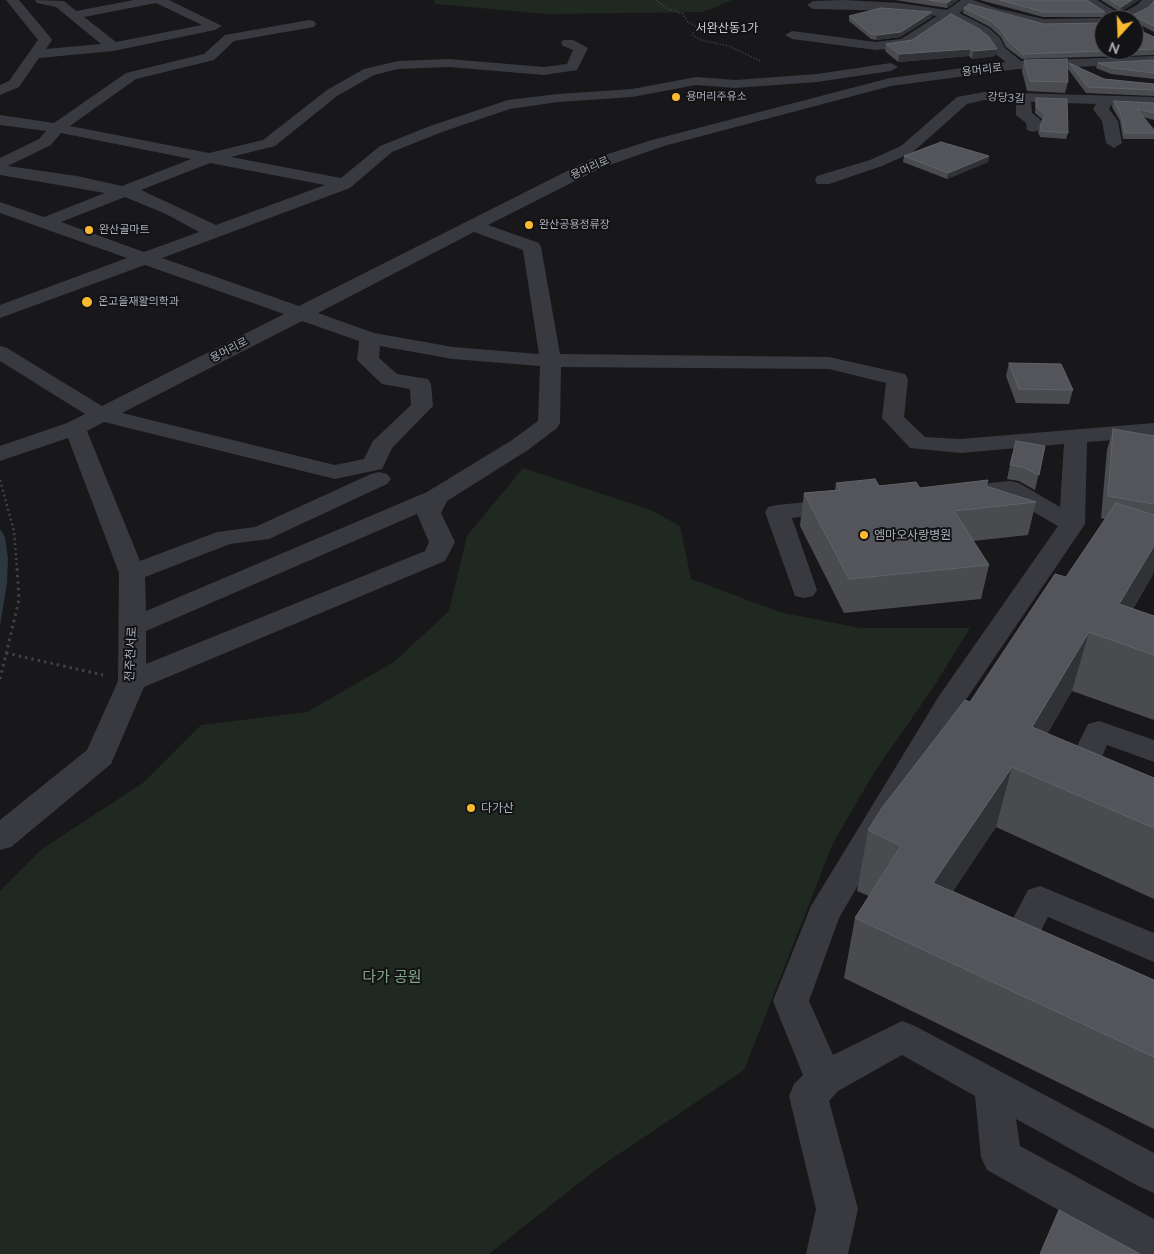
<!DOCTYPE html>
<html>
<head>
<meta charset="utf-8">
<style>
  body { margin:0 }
  #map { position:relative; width:1154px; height:1254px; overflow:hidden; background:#18181a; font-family:Mulish,sans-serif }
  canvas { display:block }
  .north { position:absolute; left:1094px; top:10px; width:50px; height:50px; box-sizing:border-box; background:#131315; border:1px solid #4f5157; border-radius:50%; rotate:200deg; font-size:14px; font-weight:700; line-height:20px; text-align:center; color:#aaafbb }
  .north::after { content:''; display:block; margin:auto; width:18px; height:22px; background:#fbb930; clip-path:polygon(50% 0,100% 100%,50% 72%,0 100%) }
</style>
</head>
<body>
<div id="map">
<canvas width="1154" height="1254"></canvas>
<div class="north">N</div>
</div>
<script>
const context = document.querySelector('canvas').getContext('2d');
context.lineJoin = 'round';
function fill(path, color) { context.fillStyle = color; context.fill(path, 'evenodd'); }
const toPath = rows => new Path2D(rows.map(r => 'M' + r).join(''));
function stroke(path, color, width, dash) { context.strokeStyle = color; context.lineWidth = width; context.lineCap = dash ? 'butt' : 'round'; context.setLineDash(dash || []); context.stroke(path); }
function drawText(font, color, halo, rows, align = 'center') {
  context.font = font + ' Mulish,"Noto Sans KR",sans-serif'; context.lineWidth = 4; context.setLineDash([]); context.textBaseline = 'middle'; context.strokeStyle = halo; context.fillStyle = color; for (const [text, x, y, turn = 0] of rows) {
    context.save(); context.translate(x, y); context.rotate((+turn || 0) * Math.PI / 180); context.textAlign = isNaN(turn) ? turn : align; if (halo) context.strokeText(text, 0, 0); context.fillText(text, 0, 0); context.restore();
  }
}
fill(toPath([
  [434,0,732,0,703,12,547,14,436,4],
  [523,468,651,510,680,526,691,579,779,612,860,628,970,628,935,685,875,771,833,843,744,1070,598,1168,489,1254,0,1254,0,891,42,849,143,783,201,725,307,712,394,662,449,611,467,536]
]), '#202921');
fill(toPath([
  [0,529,5,537,8,559,7,583,0,626]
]), '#2d373f');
stroke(toPath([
  [656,0,666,8,683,14,688,22,697,27,692,35,701,40,729,46,760,61]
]), '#3f4147', 2, [1, 2]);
stroke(toPath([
  [0,480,14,531,17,569]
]), '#3f4147', 2.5, [2, 3]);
stroke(toPath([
  [6,653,103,675],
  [0,679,19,600,17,567]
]), '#3f4147', 3, [2.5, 4]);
fill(toPath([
  [6,0,19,0,50,37,52,40,46,49,101,44,56,7,37,3,35,0,64,1,76,11,134,0,169,0,222,26,215,30,113,51,39,58,19,87,0,95,0,85,9,81,38,40,6,0],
  [156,3,202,25,116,42,84,17,156,3],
  [844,0,899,3,947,10,961,0,973,0,996,8,1043,19,1104,18,1109,20,1104,20,1104,26,1043,27,968,7,959,13,989,28,1000,38,1005,48,1021,61,1154,56,1154,64,1018,69,891,86,664,146,601,168,488,225,539,243,541,247,560,354,829,357,905,374,908,379,904,417,925,437,960,439,1154,423,1154,437,1087,442,1085,524,961,707,839,918,809,1001,833,1055,902,1021,915,1026,1154,1153,1154,1193,1140,1187,1016,1119,1020,1146,1154,1219,1154,1254,1137,1254,987,1170,981,1157,975,1096,902,1055,838,1091,829,1101,858,1209,848,1254,806,1254,816,1209,789,1096,794,1084,803,1075,773,1001,811,906,939,696,1058,526,1006,496,960,500,951,498,948,493,951,488,960,486,1010,481,1019,483,1060,507,1064,444,960,453,910,448,882,418,886,383,829,369,561,367,560,423,557,428,528,450,447,501,441,513,455,542,445,561,144,687,111,764,11,847,0,850,0,820,87,750,118,681,119,573,68,438,0,461,0,446,67,423,85,414,0,361,0,346,7,348,102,406,284,314,145,265,0,318,0,305,127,258,0,213,0,202,44,217,105,193,0,175,0,158,39,139,46,131,0,125,0,115,54,123,126,73,204,54,225,35,309,20,314,21,316,24,314,27,234,41,214,60,136,79,70,126,209,153,263,140,327,90,364,69,398,61,449,59,544,67,567,64,573,50,563,46,561,43,563,40,573,40,588,48,577,70,544,75,449,67,398,69,374,75,337,96,275,146,231,157,341,178,380,146,430,126,508,100,558,94,632,89,696,77,735,80,817,74,891,63,898,67,891,71,817,82,735,88,696,85,632,97,558,102,510,109,442,132,392,152,350,188,162,258,299,306,589,160,652,140,890,78,1006,62,994,53,989,43,979,34,950,19,910,46,876,50,792,39,785,35,792,31,876,42,901,39,937,16,899,11,813,9,807,5,813,1,844,0],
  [61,133,191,159,122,186,77,176,8,166,51,145,61,133],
  [210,163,325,185,216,225,141,190,210,163],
  [125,197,166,214,199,232,144,252,61,222,125,197],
  [474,232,523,250,539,354,453,347,374,333,318,313,474,232],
  [302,321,359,341,357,360,361,364,382,384,410,389,411,405,373,441,364,459,335,465,122,413,302,321],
  [380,346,453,359,540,366,538,421,512,440,427,492,146,611,145,577,230,544,269,539,387,484,391,479,387,474,379,472,371,474,255,527,217,532,140,561,87,431,104,422,335,479,382,469,392,448,433,406,431,384,428,379,397,374,379,358,380,346],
  [417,514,429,542,425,551,146,664,146,631,417,514],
  [1082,0,1097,0,1120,14,1137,5,1142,0,1154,0,1154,2,1147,11,1128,20,1111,20,1082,0],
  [984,92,1154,97,1154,107,1111,105,1109,109,1118,121,1122,143,1114,148,1106,143,1102,121,1093,109,1096,104,1031,102,1032,113,1042,121,1039,130,1033,132,1027,130,1026,123,1016,115,1016,102,984,100,967,104,913,152,882,166,829,184,817,184,815,180,817,176,870,160,901,146,957,97,984,92],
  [838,499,847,501,850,506,847,511,792,518,817,590,813,596,804,598,795,596,765,512,768,507,777,505,838,499],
  [1099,721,1154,740,1154,762,1107,745,1095,773,1154,795,1154,819,1066,786,1061,778,1088,724,1099,721],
  [1040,886,1154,933,1154,962,1048,917,1031,950,1019,954,1007,950,1002,940,1007,930,1028,890,1040,886]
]), '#393a40');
fill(toPath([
  [895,0,958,0,947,8],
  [980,0,1087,0,1105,12,1104,17,1043,17],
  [1101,0,1139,0,1120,12],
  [1154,1,1154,32,1135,22,1134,23,1134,20,1129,17,1149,7],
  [964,8,1044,24,1154,37,1154,55,1022,59,1006,47,1001,37,990,27,963,13],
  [932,12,932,17,900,37,876,40,871,39,849,21,849,16],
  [951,14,995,56,972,59,969,56,898,62,885,51,886,44,912,40],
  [1024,60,1068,82,1065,93,1027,91,1022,71],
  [1154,60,1154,79,1111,74,1096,68,1098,63],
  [1069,63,1104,79,1154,90,1154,96,1086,93,1068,69],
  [1036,98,1068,133,1066,139,1040,137,1038,132,1040,126,1043,120,1035,113],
  [1114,101,1154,103,1154,120,1143,117,1154,130,1154,139,1123,139,1120,121,1112,107],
  [904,156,989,156,988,162,947,179,903,162],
  [1009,363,1073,390,1069,404,1016,403,1006,376],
  [1113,429,1154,436,1154,570,1152,576,1133,609,1154,616,1154,720,1072,691,1047,734,1154,778,1154,899,996,827,953,891,1154,980,1154,1129,844,978,855,918,869,896,857,891,868,830,970,702,1066,577,1105,519,1101,518,1107,450],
  [1045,446,1035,490,1019,481,1007,479,1010,465],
  [836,483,920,488,987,486,1036,502,1028,535,973,541,989,565,981,599,844,613,800,526,804,493,835,490]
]), '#494b4f');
fill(toPath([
  [951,0,958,0,947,8,947,3],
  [1132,0,1139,0,1120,12,1121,7],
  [932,12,932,17,900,37,876,40,877,35],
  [970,49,969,56,898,62,899,54],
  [997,49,995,56,972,59,973,51],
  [989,156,988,162,947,179,948,173],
  [1154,546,1154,570,1152,576,1114,641,1119,604],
  [1089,632,1072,691,1024,772,1032,727],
  [1012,767,996,827,919,943,933,883]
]), '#313235');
const building = toPath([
  [929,0,951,0,947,3,929,0],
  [1000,0,1087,0,1105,12,1044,12,1000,0],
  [1110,0,1132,0,1121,7,1110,0],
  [1154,1,1154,26,1136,17,1133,19,1133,20,1106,20,1107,16,1129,17,1149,7,1154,1],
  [969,4,1044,24,1104,23,1104,50,1129,50,1023,54,1008,41,1002,31,991,21,964,8,969,4],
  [881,8,932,12,901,32,877,35,871,34,849,16,881,8],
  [951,14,979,29,989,37,997,49,973,51,970,49,899,54,886,44,912,40,951,14],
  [1134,28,1154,37,1154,49,1134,50,1134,28],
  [1067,59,1068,82,1030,81,1024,60,1067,59],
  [1154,60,1154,73,1113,68,1098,63,1154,60],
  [1069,63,1104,79,1154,84,1154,90,1088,87,1069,63],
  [1036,98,1067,99,1068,133,1041,131,1040,126,1045,115,1036,107,1036,98],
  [1114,101,1154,103,1154,113,1137,109,1154,130,1154,133,1125,133,1121,115,1114,101],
  [941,142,989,156,948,173,904,156,941,142],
  [1009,363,1061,364,1073,390,1019,389,1009,363],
  [1113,429,1154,436,1154,504,1108,496,1113,429],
  [1016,441,1045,446,1039,475,1023,467,1010,465,1016,441],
  [875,479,879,486,916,482,920,488,988,480,986,486,1036,502,954,511,989,565,849,579,804,493,840,490,836,483,875,479],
  [1116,503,1154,515,1154,546,1119,604,1154,616,1154,655,1089,632,1032,727,1154,778,1154,828,1012,767,933,883,1154,980,1154,1057,855,918,901,846,868,830,882,808,965,700,970,702,1055,574,1066,577,1116,503],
  [1059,1210,1140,1254,1040,1254,1059,1210]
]);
fill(building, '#54555b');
stroke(building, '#61636a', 1);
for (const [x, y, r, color] of [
  [676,97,5,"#fbb930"],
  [529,225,5,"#fbb930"],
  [89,230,5,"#fbb930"],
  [87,302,6,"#fbb930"],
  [864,535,5,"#fbb930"],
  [471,808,5,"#fbb930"]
]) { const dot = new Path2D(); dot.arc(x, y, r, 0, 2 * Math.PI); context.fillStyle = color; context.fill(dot); stroke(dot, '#131315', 2); }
drawText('11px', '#aaafbb', '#131315', [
  ["용머리로",982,70,-7],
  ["강당3길",1006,98,3],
  ["용머리로",590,168,-24],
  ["용머리로",229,350,-27]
]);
drawText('11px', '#aaafbb', '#131315', [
  ["용머리주유소",686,97],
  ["완산공용정류장",539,225],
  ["완산골마트",99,230],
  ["온고을재활의학과",98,302]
], 'left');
drawText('12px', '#cbced6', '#131315', [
  ["서완산동1가",727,28]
]);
drawText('12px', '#aaafbb', '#131315', [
  ["엠마오사랑병원",874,535],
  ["다가산",481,808]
], 'left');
drawText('12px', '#aaafbb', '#131315', [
  ["전주천서로",131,654,-87]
]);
drawText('15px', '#80a783', '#131315', [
  ["다가 공원",392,977]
]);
</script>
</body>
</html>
